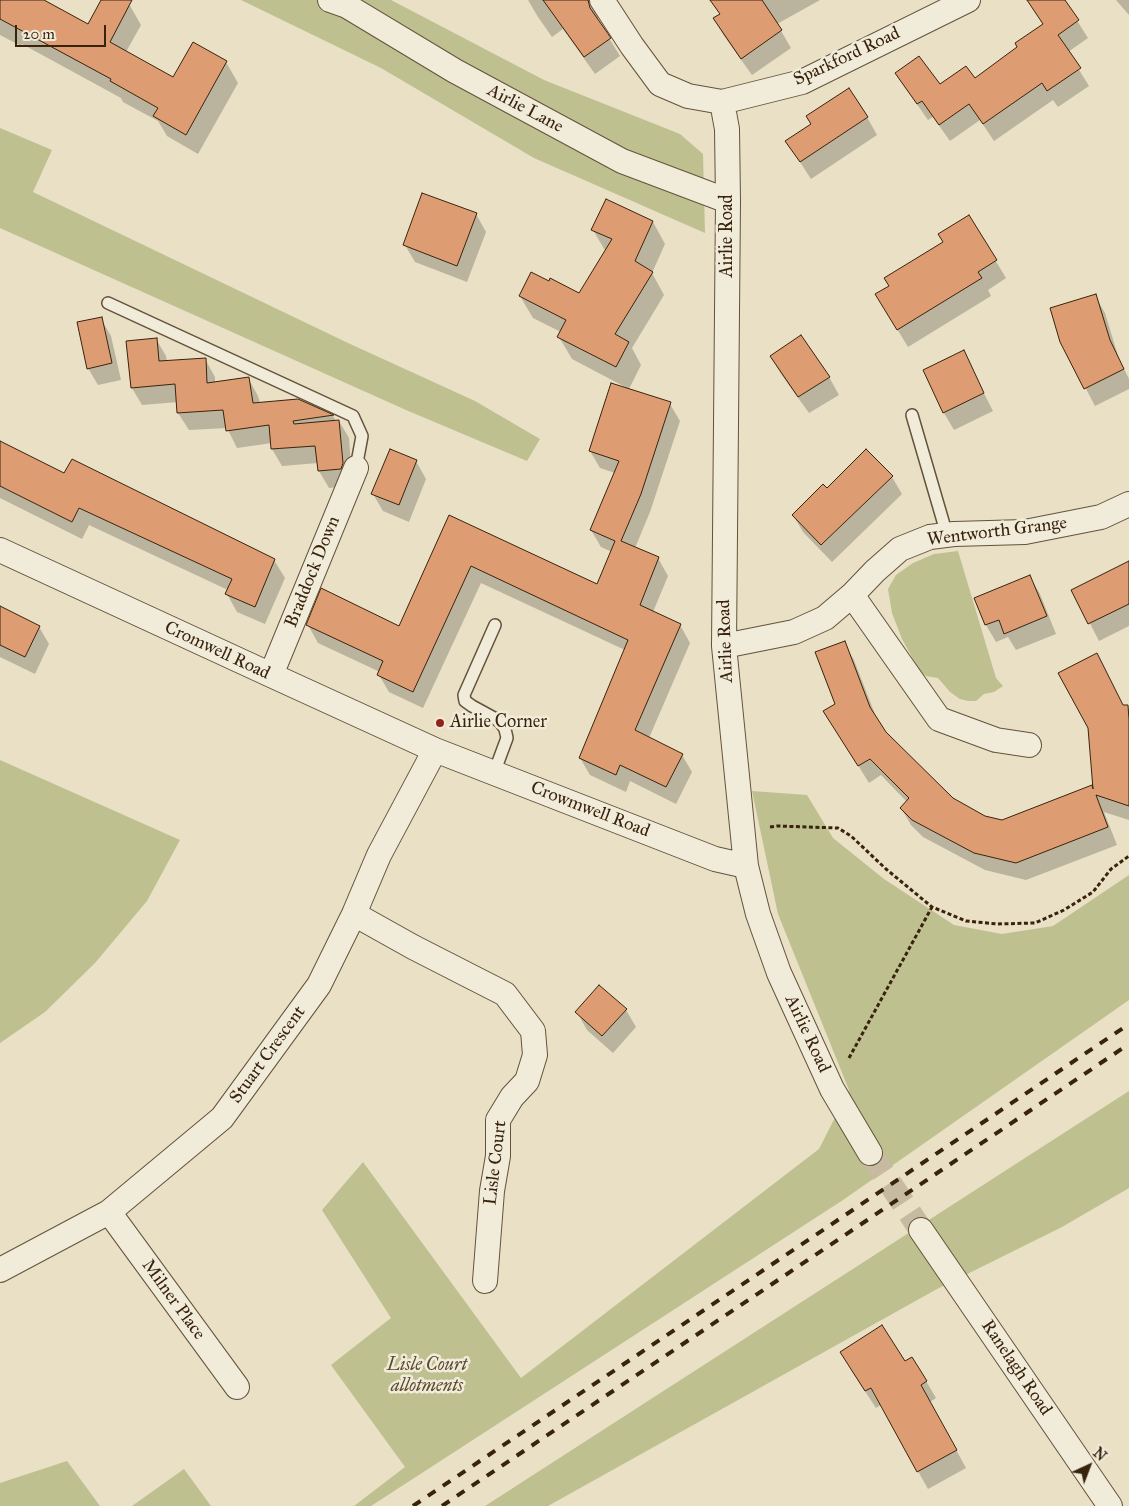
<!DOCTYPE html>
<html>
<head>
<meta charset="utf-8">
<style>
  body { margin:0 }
  #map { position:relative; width:1129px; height:1506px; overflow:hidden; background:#e9e0c5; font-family:"IM FELL Great Primer",serif }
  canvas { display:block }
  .north { position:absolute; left:1064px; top:1441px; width:50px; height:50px; -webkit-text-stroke:4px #f1ebd9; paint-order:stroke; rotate:43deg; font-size:14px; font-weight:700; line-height:20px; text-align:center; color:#38230d }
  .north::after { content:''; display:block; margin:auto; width:18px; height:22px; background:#38230d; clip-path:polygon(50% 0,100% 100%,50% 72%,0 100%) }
  .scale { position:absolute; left:15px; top:25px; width:91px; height:22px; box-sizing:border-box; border:2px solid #38230d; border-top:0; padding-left:6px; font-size:15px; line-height:18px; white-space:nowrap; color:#38230d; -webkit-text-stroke:4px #f1ebd9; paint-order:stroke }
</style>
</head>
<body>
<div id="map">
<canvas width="1129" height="1506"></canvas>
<div class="north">N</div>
<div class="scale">20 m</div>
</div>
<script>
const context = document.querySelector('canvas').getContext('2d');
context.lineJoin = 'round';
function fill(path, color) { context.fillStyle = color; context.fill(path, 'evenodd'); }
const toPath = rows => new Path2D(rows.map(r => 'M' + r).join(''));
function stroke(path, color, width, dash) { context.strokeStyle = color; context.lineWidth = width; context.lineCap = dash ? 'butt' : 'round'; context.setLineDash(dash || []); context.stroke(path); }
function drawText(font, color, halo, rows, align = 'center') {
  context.font = font + ' "IM FELL Great Primer",serif'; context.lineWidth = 5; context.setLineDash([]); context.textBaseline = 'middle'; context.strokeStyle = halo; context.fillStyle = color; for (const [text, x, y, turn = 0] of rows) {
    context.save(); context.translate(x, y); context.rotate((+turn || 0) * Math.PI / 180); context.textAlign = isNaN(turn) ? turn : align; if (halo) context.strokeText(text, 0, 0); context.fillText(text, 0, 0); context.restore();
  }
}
fill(toPath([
  [241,0,391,0,544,80,680,134,703,154,705,233,534,158,381,68],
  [0,128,52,150,33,192,348,343,475,401,540,439,527,461,406,410,0,228],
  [958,551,996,678,1003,686,994,692,984,694,976,701,968,701,960,699,950,692,938,678,926,676,920,672,902,639,892,613,888,589,896,575,913,563,934,554],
  [0,760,180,840,147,901,95,963,45,1012,0,1043],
  [752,791,807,795,833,838,884,879,954,925,1002,934,1053,926,1129,875,1129,1000,843,1200,371,1506,354,1506,405,1467,331,1365,391,1318,322,1210,363,1162,521,1378,819,1149,849,1090,778,914],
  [1129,1091,1129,1188,1062,1227,937,1289,548,1506,485,1506],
  [67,1461,100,1506,0,1506,0,1483],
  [184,1469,211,1506,132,1506]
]), '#bec08f');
fill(toPath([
  [0,0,42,0,88,26,102,0,122,0,129,4,141,25,126,52,173,79,226,62,238,83,198,154,167,136,158,121,123,102,121,98,22,44,21,46,0,35],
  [528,0,592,0,599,13,598,19,599,22,620,56,595,74,563,29,552,37,538,17],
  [728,0,820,0,777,24,791,48,752,75,724,36,714,19,721,14],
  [1043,0,1064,0,1088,38,1068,52,1089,86,1058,107,1053,100,994,141,980,120,950,141,933,117,928,120,907,90,897,73,939,86,974,80,1019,47,1044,25,1033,7],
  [1116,0,1129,0,1129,15],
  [867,117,877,135,811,179,787,142],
  [606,200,653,222,665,244,652,273,664,295,632,348,641,365,629,389,572,359,559,337,561,332,533,318,520,296,579,295,606,252,593,230],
  [476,214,486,232,467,282,415,262,405,245],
  [969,217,1006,278,988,290,991,296,908,347,887,312,891,286,945,243],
  [1095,296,1105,313,1119,359,1129,379,1129,389,1095,406,1061,341],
  [101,319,111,336,121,380,98,385,88,368],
  [156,339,166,356,167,362,205,359,215,377,215,383,248,378,258,396,260,403,298,400,333,416,336,421,339,421,349,438,352,481,350,486,329,488,319,471,318,463,282,466,272,449,272,443,237,448,227,428,189,430,178,413,178,402,142,405,132,388,127,342],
  [963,352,993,411,954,430,944,413,924,370],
  [771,357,829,377,839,395,809,413,781,374],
  [670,404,680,421,650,512,635,548,658,558,668,576,653,612,680,625,690,643,649,738,682,755,692,772,676,804,630,781,626,792,590,775,580,758,625,650,481,583,423,708,389,692,379,675,380,672,318,643,308,625,400,628,450,517,597,586,612,552,601,547,591,530,615,473,600,468,590,451],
  [0,443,65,475,274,560,285,578,265,624,237,612,227,594,228,590,89,525,82,539,0,498],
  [866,451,892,477,902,494,832,562,803,532,793,515,827,490],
  [416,461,426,479,409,522,383,511,373,494],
  [1129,575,1129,626,1099,641,1073,590],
  [1030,577,1040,594,1056,634,1016,650,1008,637,996,642,986,625,976,599],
  [0,607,39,627,49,644,35,674,0,657],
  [844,643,854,660,878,722,885,732,952,799,984,817,1002,821,1095,793,1124,706,1127,706,1129,710,1129,820,1104,812,1117,845,1026,880,985,870,923,837,911,825,901,808,907,802,881,775,869,783,835,728],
  [626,1010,636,1027,613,1053,587,1030,577,1012],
  [905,1363,926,1381,936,1398,930,1402,966,1468,928,1489,881,1405,876,1408,851,1370]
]), '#0003');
const building = toPath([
  [0,0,44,0,88,24,101,0,132,0,110,42,173,77,193,42,227,61,186,135,153,116,158,108,110,81,111,79,0,19,0,0],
  [543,0,588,0,590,8,611,38,584,57,543,0],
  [710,0,762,0,782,30,741,59,713,18,720,14,710,0],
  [1027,0,1065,0,1079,20,1058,35,1081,68,1047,91,1042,83,983,124,969,104,939,125,922,101,917,104,895,73,919,56,940,84,966,66,975,78,1017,47,1015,43,1043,24,1027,0],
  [849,88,868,117,800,162,785,141,811,124,806,116,849,88],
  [422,193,477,213,457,266,403,245,422,193],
  [606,199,653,221,635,261,653,272,615,334,629,342,616,367,557,337,566,320,519,296,531,272,549,281,550,278,579,293,612,239,591,230,606,199],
  [969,215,997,260,978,272,982,278,897,330,875,294,889,286,884,278,943,242,938,234,969,215],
  [1096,294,1110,340,1124,369,1084,389,1060,342,1050,308,1096,294],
  [102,317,112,363,87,369,77,322,102,317],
  [801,335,830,377,798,397,770,356,801,335],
  [157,338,159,361,206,358,207,383,249,377,253,403,298,399,334,415,293,421,294,424,339,420,343,463,341,469,318,471,315,446,271,449,269,425,226,431,223,410,177,413,175,384,131,388,126,341,157,338],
  [964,350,984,393,943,413,923,370,964,350],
  [611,383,671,402,641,494,621,541,659,557,640,605,681,624,635,730,683,754,666,787,620,765,616,775,579,758,628,640,471,566,413,692,377,675,383,661,306,625,321,588,399,626,449,515,597,584,615,541,590,530,619,461,589,451,611,383],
  [0,441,64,473,72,459,275,559,255,607,225,594,232,579,79,508,72,522,0,486,0,441],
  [390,449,417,460,399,505,371,494,390,449],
  [866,449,893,476,821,545,792,515,823,484,827,488,866,449],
  [1129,561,1129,604,1088,624,1071,590,1129,561],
  [1030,575,1047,616,1004,634,999,620,985,625,974,598,1030,575],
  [0,606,40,626,25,657,0,645,0,606],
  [845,641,870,707,886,732,953,798,985,816,1002,820,1092,785,1093,789,1088,728,1058,673,1097,653,1123,705,1128,705,1129,720,1129,806,1096,795,1108,827,1016,863,974,853,912,820,900,808,909,798,870,759,858,766,823,711,835,704,815,652,845,641],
  [599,985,627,1009,602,1036,575,1012,599,985],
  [882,1325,905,1361,912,1357,927,1381,921,1385,957,1450,917,1472,871,1388,865,1391,840,1352,882,1325]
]);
fill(building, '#de9c73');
stroke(building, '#38230d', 1);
stroke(toPath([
  [870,1153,921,1230]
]), '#c6baa0', 24, [24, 12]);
const service = toPath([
  [108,303,353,416,362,436,356,468],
  [912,415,947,535],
  [494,773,507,738,505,729,500,722,494,718,472,706,465,701,464,695,495,625]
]);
const minor = toPath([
  [330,0,347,6,455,71,622,161,728,201],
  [602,0,632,46,660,84,688,96,722,102,802,82,968,0],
  [722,102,727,129,728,201,724,646,746,866,758,914,779,973,832,1089,870,1153],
  [0,550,271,675,435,750,715,859,746,866],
  [852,595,939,719,996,740,1029,745],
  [724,646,794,632,825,618,852,595,875,571,900,549,930,537,954,534,1025,532,1101,517,1129,504],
  [271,675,356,468],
  [354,914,413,947,505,994,533,1031,535,1055,527,1081,512,1097,498,1120,498,1156,492,1191,485,1281],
  [109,1212,237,1387],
  [921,1230,1110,1506],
  [0,1270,109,1212,222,1118,319,985,354,914,379,855,435,750]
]);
stroke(service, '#64523b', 14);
stroke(minor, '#64523b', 26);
stroke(toPath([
  [770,827,777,826,838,828,851,836,886,869,932,907,966,921,997,924,1035,923,1064,910,1093,892,1111,869,1129,856],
  [849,1058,932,907]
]), '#38230d', 3, [4, 2.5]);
stroke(service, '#f1ebd9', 11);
stroke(minor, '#f1ebd9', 24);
stroke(toPath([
  [413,1506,1129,1024],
  [442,1506,1129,1044]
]), '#38230d', 4, [9, 9]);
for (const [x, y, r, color] of [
  [440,723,5,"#8f2418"]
]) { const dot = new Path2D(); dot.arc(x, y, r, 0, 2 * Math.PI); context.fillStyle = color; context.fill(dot); stroke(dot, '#f1ebd9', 2); }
drawText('18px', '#38230d', '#f1ebd9', [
  ["Sparkford Road",847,57,-25],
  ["Airlie Lane",525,109,28],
  ["Airlie Road",728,236,-90],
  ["Wentworth Grange",997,532,-7],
  ["Braddock Down",313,572,-68],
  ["Airlie Road",726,641,-92],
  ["Cromwell Road",217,651,25],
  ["Crowmwell Road",590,810,21],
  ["Airlie Road",807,1034,65],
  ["Stuart Crescent",268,1055,-54],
  ["Lisle Court",496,1163,-83],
  ["Milner Place",173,1300,54],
  ["Ranelagh Road",1016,1368,56]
]);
drawText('18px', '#38230d', '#f1ebd9', [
  ["Airlie Corner",450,723]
], 'left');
drawText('italic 18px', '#5a4a2e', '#f1ebd9', [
  ["Lisle Court",427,1366],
  ["allotments",427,1387]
]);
</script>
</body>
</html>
